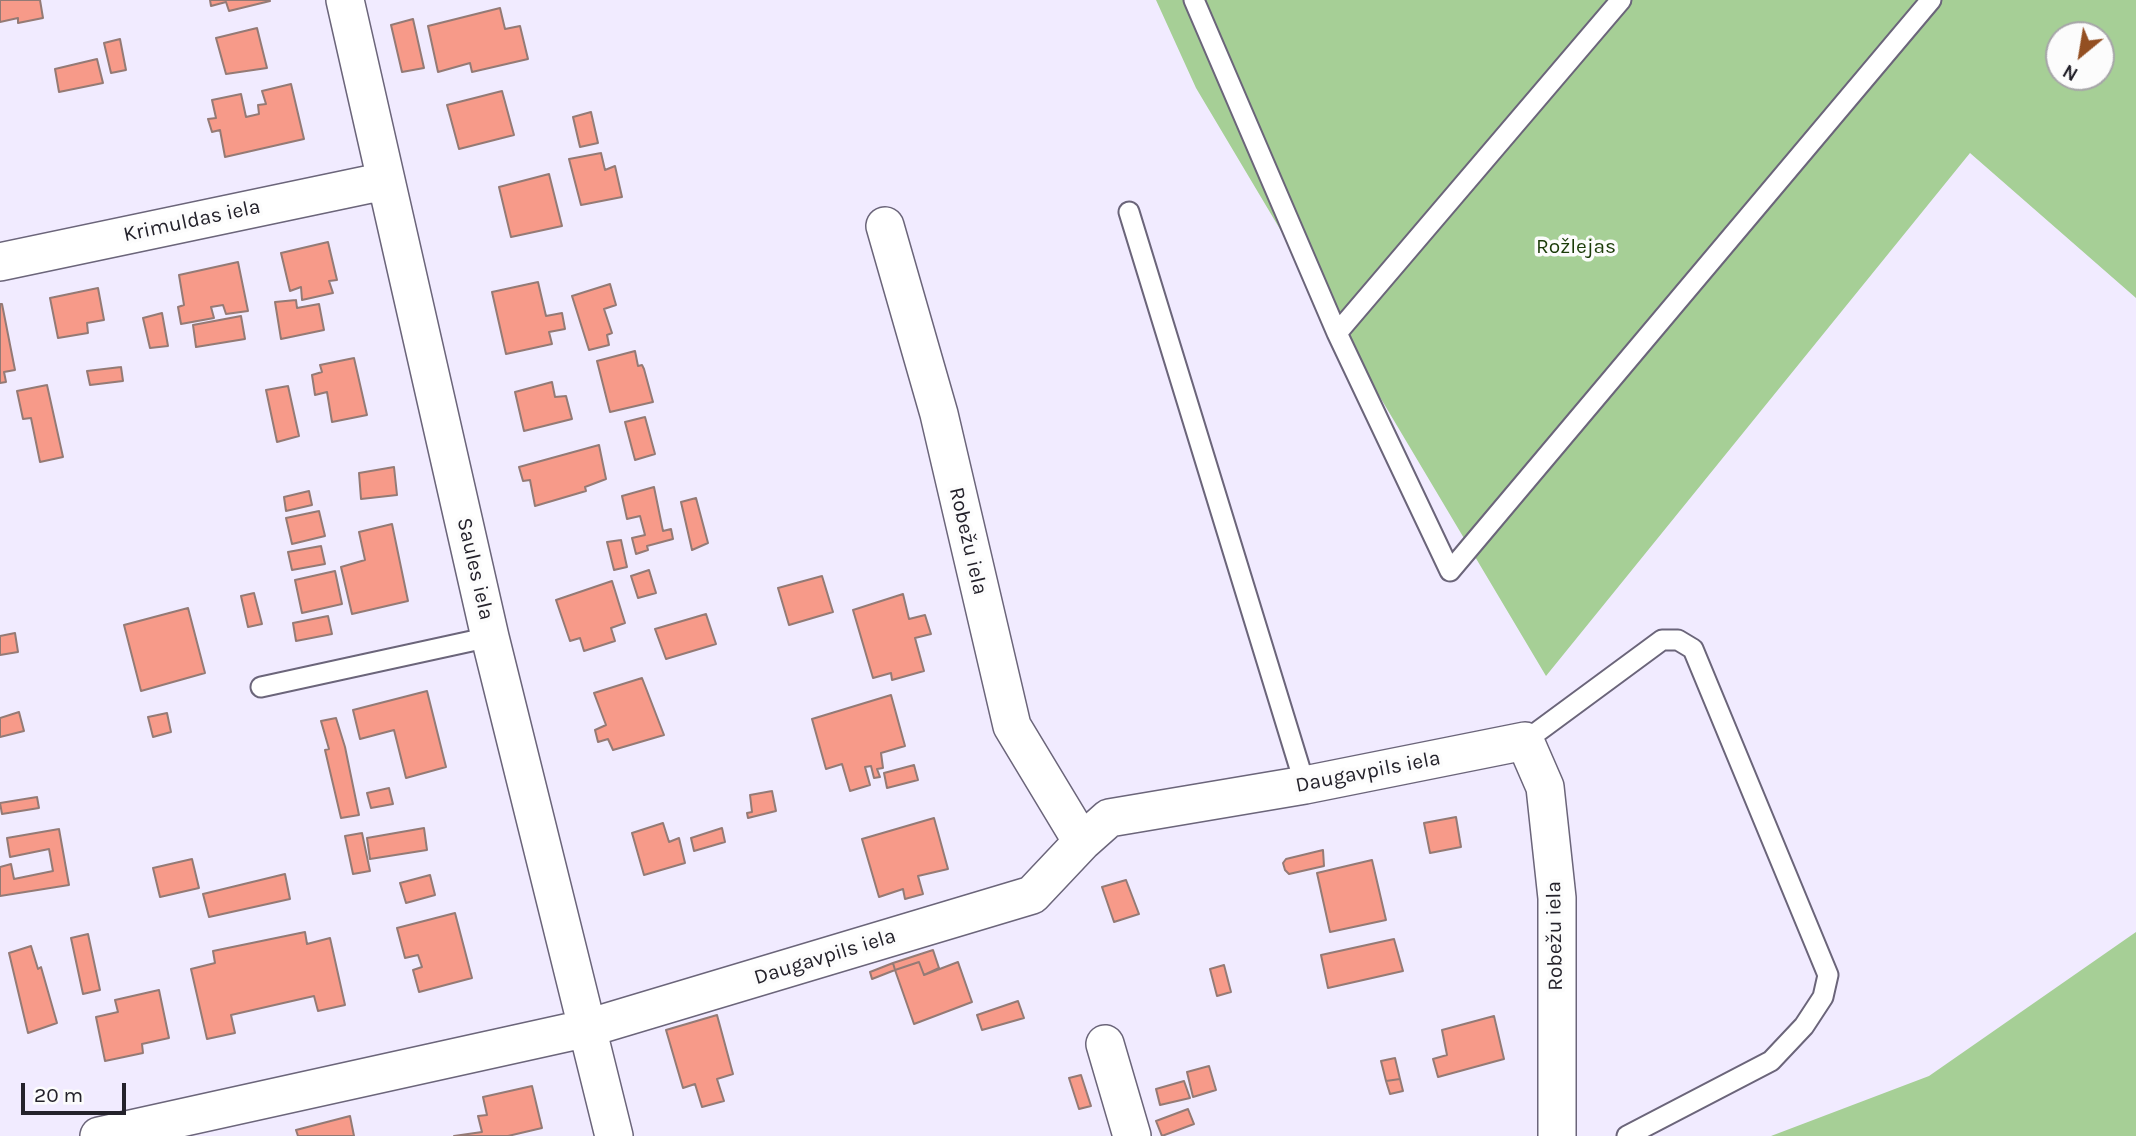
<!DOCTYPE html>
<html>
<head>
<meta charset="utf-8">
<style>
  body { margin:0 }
  #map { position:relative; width:2136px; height:1136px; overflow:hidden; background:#f1ebff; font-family:Karla,sans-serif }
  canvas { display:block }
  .north { position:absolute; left:2045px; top:21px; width:70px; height:70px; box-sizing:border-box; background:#fcfcfc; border:2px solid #a6a5a8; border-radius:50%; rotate:210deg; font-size:19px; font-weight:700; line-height:28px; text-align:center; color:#24222b }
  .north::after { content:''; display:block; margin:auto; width:24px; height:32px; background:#934f22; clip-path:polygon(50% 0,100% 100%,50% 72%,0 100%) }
  .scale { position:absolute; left:21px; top:1083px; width:105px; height:32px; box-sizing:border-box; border:4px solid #24222b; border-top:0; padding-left:9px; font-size:21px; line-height:24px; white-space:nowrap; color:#24222b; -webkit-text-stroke:5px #fcfcfc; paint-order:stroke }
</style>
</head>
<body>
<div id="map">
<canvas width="2136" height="1136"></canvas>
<div class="north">N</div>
<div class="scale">20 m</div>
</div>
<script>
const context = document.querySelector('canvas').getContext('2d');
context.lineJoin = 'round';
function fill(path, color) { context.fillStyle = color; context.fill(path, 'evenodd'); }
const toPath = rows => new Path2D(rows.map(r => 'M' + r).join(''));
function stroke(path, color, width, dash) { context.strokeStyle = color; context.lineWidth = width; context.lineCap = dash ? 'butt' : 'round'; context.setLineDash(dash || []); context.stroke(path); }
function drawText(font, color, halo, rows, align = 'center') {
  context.font = font + ' Karla,sans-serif'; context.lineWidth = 7; context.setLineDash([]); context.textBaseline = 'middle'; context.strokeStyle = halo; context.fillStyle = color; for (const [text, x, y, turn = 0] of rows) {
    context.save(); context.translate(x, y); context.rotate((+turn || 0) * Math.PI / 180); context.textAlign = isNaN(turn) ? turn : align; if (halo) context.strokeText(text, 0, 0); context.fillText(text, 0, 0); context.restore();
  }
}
fill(toPath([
  [1156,0,2136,0,2136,298,1970,153,1546,676,1196,88],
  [2059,35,2101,35,2101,77,2059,77],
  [2136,932,2136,1136,1771,1136,1929,1076]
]), '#a6cf96');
const building = toPath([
  [0,0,40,0,43,18,18,23,18,18,0,22,0,0],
  [210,0,269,0,270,1,229,11,226,2,211,6,210,0],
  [500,8,505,29,520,26,528,59,472,72,470,63,438,72,428,26,500,8],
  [413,19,424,68,402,72,391,25,413,19],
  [257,28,267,68,226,74,216,38,257,28],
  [120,39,126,70,111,73,104,43,120,39],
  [97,59,103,83,59,92,55,69,97,59],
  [291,84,304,139,225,157,220,130,212,132,208,119,216,118,212,100,241,94,246,117,259,114,258,105,266,104,262,91,291,84],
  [502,91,514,135,459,149,447,105,502,91],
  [591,112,598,143,580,147,573,117,591,112],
  [601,153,605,170,615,166,622,197,581,205,569,159,601,153],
  [549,174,562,226,511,237,499,187,549,174],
  [328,242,337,280,329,281,333,293,302,300,301,287,290,291,281,253,328,242],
  [238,262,248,311,226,314,223,305,211,307,214,318,181,324,178,307,184,305,179,275,238,262],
  [538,282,546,316,562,313,565,329,549,332,552,344,506,354,492,292,538,282],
  [610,284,616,305,604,309,612,333,607,335,609,345,589,350,572,296,610,284],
  [98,288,104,320,87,323,88,333,58,338,50,298,98,288],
  [296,300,297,308,319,304,324,330,281,339,275,302,296,300],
  [0,304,2,304,15,370,4,372,6,382,0,383,0,304],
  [162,313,168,346,150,348,143,318,162,313],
  [241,316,245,339,196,347,193,325,241,316],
  [635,351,638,366,642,365,644,369,653,402,610,412,597,361,635,351],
  [354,358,367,415,332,422,327,392,315,395,312,375,322,372,320,365,354,358],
  [121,367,123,381,90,385,87,371,121,367],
  [552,382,555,397,566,396,572,419,524,431,515,392,552,382],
  [47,385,63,457,40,462,31,418,23,419,17,391,47,385],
  [288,386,299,436,277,442,266,390,288,386],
  [645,417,655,454,635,460,625,422,645,417],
  [599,445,606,479,585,487,586,491,535,506,530,480,523,481,519,467,599,445],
  [394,467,397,495,361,499,359,473,394,467],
  [654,487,663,531,671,529,673,539,647,546,648,550,636,554,632,538,645,535,640,516,627,519,622,496,654,487],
  [309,491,312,505,286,511,284,497,309,491],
  [696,498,708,543,692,550,681,502,696,498],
  [319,511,325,536,292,544,286,518,319,511],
  [392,524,408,601,352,614,341,567,365,560,359,532,392,524],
  [621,540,627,567,614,570,607,542,621,540],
  [321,546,325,564,292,570,288,552,321,546],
  [649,570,656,593,638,598,631,576,649,570],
  [335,571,342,604,302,613,295,580,335,571],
  [822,576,833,612,789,625,778,588,822,576],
  [612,581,625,623,611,628,615,641,584,651,580,638,570,641,556,600,612,581],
  [254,593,262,624,248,627,241,596,254,593],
  [903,594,909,619,925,615,931,634,915,638,924,671,892,680,891,673,873,678,853,610,903,594],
  [188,608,205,673,141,691,124,625,188,608],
  [706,614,716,644,666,659,655,629,706,614],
  [328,616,332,634,296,641,293,623,328,616],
  [15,633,18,652,0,655,0,636,15,633],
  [642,678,664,735,613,750,608,739,598,742,595,730,606,725,594,693,642,678],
  [427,691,446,767,406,778,394,730,360,739,353,710,427,691],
  [891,695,905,746,881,753,883,768,877,769,880,777,874,778,871,766,865,767,870,785,850,791,842,764,826,769,812,719,891,695],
  [19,712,24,731,0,737,0,718,19,712],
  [167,713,171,732,153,737,148,717,167,713],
  [336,718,345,747,359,815,341,818,325,750,329,749,321,721,336,718],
  [914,765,918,780,887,788,884,773,914,765],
  [389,788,393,804,371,808,367,793,389,788],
  [772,791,776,811,748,818,747,813,752,812,750,795,772,791],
  [37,797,39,808,2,814,0,803,37,797],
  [1456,817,1461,847,1430,853,1424,823,1456,817],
  [934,818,948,869,918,876,923,894,905,899,903,889,879,897,862,839,934,818],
  [663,823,669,842,679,838,685,863,644,875,632,833,663,823],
  [424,828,427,850,370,859,367,838,424,828],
  [722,828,725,842,694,851,691,838,722,828],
  [59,829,69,885,0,896,0,867,11,864,14,879,53,871,49,849,10,857,7,838,59,829],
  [362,833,370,871,353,874,345,836,362,833],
  [1323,850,1324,866,1289,874,1285,870,1283,863,1286,859,1323,850],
  [192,859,199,888,160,897,153,868,192,859],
  [1372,860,1386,920,1330,932,1317,873,1372,860],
  [285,874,290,899,209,917,203,894,285,874],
  [430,875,435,895,406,903,400,883,430,875],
  [1126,880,1139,914,1114,922,1102,887,1126,880],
  [455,913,472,978,419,992,413,970,422,967,418,955,405,958,397,928,455,913],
  [305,932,307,944,330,938,345,1005,318,1011,314,996,231,1015,235,1033,207,1039,191,969,215,963,213,951,305,932],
  [88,934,100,990,83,994,71,938,88,934],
  [1394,939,1403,971,1328,988,1321,955,1394,939],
  [31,946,38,969,41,967,57,1023,28,1033,9,953,31,946],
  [933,950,939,968,924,975,919,962,895,970,893,963,933,950],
  [919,962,924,975,958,962,972,1002,914,1024,895,970,919,962],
  [893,963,895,970,872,979,870,972,893,963],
  [1224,965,1231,992,1217,996,1210,969,1224,965],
  [159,990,169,1038,142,1044,143,1053,105,1061,96,1017,118,1012,115,1000,159,990],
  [1018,1001,1024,1018,982,1030,977,1015,1018,1001],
  [717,1015,733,1074,717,1079,724,1101,702,1107,695,1084,683,1088,666,1030,717,1015],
  [1494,1016,1504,1059,1438,1077,1433,1059,1447,1055,1442,1030,1494,1016],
  [1395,1058,1400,1079,1386,1081,1381,1061,1395,1058],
  [1209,1066,1216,1090,1193,1097,1187,1072,1209,1066],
  [1081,1075,1091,1106,1079,1109,1069,1078,1081,1075],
  [1400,1079,1403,1091,1390,1094,1386,1081,1400,1079],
  [1184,1081,1190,1098,1160,1105,1156,1089,1184,1081],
  [532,1086,542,1128,508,1136,454,1136,482,1132,478,1116,487,1115,483,1097,532,1086],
  [1188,1109,1194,1124,1162,1136,1156,1121,1188,1109],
  [350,1116,354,1136,298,1136,296,1130,350,1116]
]);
fill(building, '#f79a89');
stroke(building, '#947a75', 2);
const service = toPath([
  [1194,0,1337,333,1450,571,1931,0],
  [1129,212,1305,785],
  [1337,333,1621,0],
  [261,687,490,637],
  [1525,741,1662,640,1678,640,1693,649,1828,975,1823,997,1804,1026,1771,1061,1627,1136]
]);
const minor = toPath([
  [345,0,490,637,614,1136],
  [885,226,939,414,1012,726,1082,842],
  [0,262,385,181],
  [1105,1044,1132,1136],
  [99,1136,588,1028,1032,895,1082,842,1109,818,1305,785,1525,741,1545,787,1557,898,1557,1136]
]);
stroke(service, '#6b657a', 23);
stroke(minor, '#6b657a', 40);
stroke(service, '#fff', 19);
stroke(minor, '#fff', 37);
drawText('21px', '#24222b', '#fcfcfc', [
  ["Krimuldas iela",192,221,-12],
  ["Robežu iela",968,541,77],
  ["Saules iela",475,569,77],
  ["Daugavpils iela",1368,772,-11],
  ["Robežu iela",1555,936,-91],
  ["Daugavpils iela",825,957,-17]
]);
drawText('21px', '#1b3c08', '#fcfcfc', [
  ["Rožlejas",1576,247]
]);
</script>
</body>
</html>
